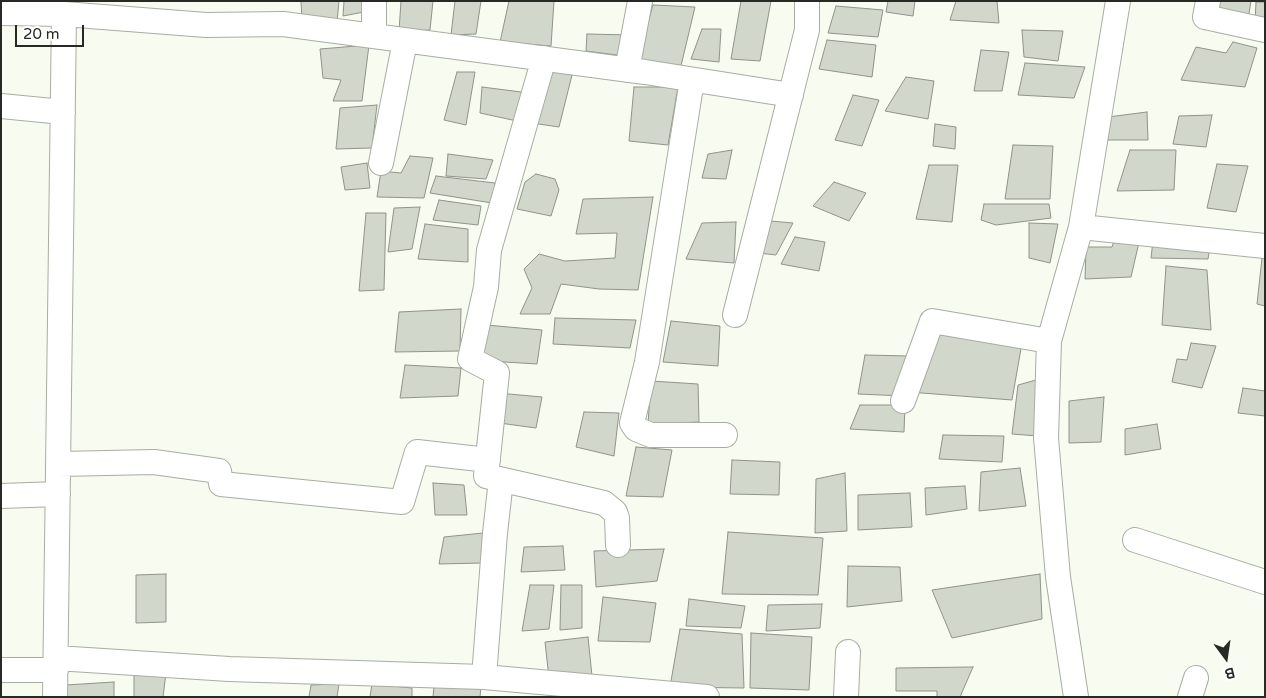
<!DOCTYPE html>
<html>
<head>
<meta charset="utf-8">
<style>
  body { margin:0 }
  #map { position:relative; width:1266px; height:698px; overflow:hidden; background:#f7fbf0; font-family:"Varela Round",sans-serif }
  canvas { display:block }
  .frame { position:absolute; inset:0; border:2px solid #282925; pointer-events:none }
  .north { position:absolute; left:1201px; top:633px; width:50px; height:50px; -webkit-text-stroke:4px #fff; paint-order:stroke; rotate:166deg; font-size:14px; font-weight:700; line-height:20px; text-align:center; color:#282925 }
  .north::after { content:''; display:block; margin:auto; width:18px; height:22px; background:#282925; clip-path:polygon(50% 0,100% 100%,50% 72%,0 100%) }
  .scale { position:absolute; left:15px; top:25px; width:69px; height:22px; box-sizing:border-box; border:2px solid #282925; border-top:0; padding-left:6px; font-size:15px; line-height:18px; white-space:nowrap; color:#282925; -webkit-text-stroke:4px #fff; paint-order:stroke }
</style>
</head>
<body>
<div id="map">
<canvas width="1266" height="698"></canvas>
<div class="frame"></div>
<div class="north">B</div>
<div class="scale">20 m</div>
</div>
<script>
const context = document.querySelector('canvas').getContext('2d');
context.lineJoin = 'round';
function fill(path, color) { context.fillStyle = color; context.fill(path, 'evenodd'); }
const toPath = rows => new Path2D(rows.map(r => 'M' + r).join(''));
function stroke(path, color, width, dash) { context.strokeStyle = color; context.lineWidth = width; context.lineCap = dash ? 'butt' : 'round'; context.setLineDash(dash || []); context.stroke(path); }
const building = toPath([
  [301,1,339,1,337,22,302,20,301,1],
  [344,1,365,1,364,12,343,16,344,1],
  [401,1,433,1,430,30,399,31,401,1],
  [455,1,481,1,476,34,451,35,455,1],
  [509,1,554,1,551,46,500,42,509,1],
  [741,1,771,1,760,61,731,59,741,1],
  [888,1,915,1,913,16,886,12,888,1],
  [956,1,997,1,999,23,950,20,956,1],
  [1213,1,1251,1,1248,20,1210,14,1213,1],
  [1256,2,1265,2,1265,23,1255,22,1256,2],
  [653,5,695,7,680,70,637,61,653,5],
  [836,6,883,10,878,37,828,33,836,6],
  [702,29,721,29,719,62,691,59,702,29],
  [1022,30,1063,31,1058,61,1024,57,1022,30],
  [587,34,630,35,625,56,586,51,587,34],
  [827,40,876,45,872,77,819,69,827,40],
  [1233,42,1257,48,1245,87,1181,80,1196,47,1226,53,1233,42],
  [369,45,362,101,333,101,341,80,323,78,320,49,369,45],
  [981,50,1009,52,1002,91,974,91,981,50],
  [1025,63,1085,67,1074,98,1018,95,1025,63],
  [547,69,572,75,559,127,532,123,547,69],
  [457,72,475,72,466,125,444,120,457,72],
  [906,77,934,81,928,119,885,111,906,77],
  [482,87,529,93,517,121,480,113,482,87],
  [634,87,678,87,668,145,629,141,634,87],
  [853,95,879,100,862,146,835,140,853,95],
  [377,105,372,148,336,149,340,108,377,105],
  [1147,112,1148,140,1104,140,1108,117,1147,112],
  [1212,115,1206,147,1173,144,1179,116,1212,115],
  [935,124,956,127,955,149,933,146,935,124],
  [1013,145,1053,146,1050,199,1005,199,1013,145],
  [732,150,726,179,702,178,708,154,732,150],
  [1130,150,1176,150,1174,190,1117,191,1130,150],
  [448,154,493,160,486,179,446,176,448,154],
  [410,156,433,158,424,198,377,197,381,171,401,173,410,156],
  [367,163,370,188,345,190,341,167,367,163],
  [1217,164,1248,166,1236,212,1207,208,1217,164],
  [929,165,958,165,952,222,916,219,929,165],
  [536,174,555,179,559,190,551,216,517,209,525,182,536,174],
  [436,176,495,183,492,203,430,193,436,176],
  [834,182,866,193,849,221,813,206,834,182],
  [653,197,638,290,599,289,561,284,550,314,520,314,532,288,524,269,539,254,565,261,615,258,617,233,576,234,583,199,653,197],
  [439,200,481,206,478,225,433,220,439,200],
  [984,204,1049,204,1051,218,996,225,981,220,984,204],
  [420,207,412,249,388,252,394,208,420,207],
  [366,213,386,213,384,290,359,291,366,213],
  [770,221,793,223,776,255,758,253,770,221],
  [736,222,734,263,686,259,702,223,736,222],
  [1029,223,1058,224,1050,263,1029,258,1029,223],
  [425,224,468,229,468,262,418,259,425,224],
  [1116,235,1140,238,1131,277,1085,279,1086,247,1112,247,1116,235],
  [795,237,825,242,819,271,781,264,795,237],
  [1153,241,1210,247,1208,259,1151,258,1153,241],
  [1262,258,1265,258,1265,306,1257,304,1262,258],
  [1166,266,1207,270,1211,330,1162,325,1166,266],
  [461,309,460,351,395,352,399,312,461,309],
  [555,318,636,320,630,348,553,344,555,318],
  [671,321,720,326,718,366,663,362,671,321],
  [486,325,542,330,537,364,473,360,486,325],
  [933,329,1022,343,1012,400,909,392,933,329],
  [1191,343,1216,346,1202,388,1172,382,1177,359,1187,360,1191,343],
  [865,355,909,356,904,396,858,394,865,355],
  [405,365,461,368,458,396,400,398,405,365],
  [1036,380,1038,436,1012,434,1018,385,1036,380],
  [651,381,698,384,699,422,648,424,651,381],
  [1243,388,1265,391,1265,416,1238,413,1243,388],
  [498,393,542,397,536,428,492,422,498,393],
  [1104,397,1101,442,1069,443,1069,401,1104,397],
  [860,405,905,405,904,432,850,429,860,405],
  [584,412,619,413,614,456,576,447,584,412],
  [1157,424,1161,449,1125,455,1125,429,1157,424],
  [943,435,1004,436,1002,462,939,459,943,435],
  [636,447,672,450,663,497,626,496,636,447],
  [732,460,780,462,779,495,730,494,732,460],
  [1020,468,1026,506,979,511,981,472,1020,468],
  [845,473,847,531,815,533,816,479,845,473],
  [433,483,464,485,467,515,435,515,433,483],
  [965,486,967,509,926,515,925,488,965,486],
  [910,493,912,527,858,530,858,495,910,493],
  [728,532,823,538,818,595,722,594,728,532],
  [483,533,482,563,439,564,444,537,483,533],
  [563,546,565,570,521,572,524,547,563,546],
  [664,549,657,581,596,587,594,551,664,549],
  [848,566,900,567,902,601,847,607,848,566],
  [166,574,166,622,136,623,136,575,166,574],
  [1040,574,1042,619,952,638,932,590,1040,574],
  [530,585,554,585,549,629,522,631,530,585],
  [561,585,582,585,582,628,560,630,561,585],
  [603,597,656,603,650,642,598,641,603,597],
  [689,599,745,606,741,628,686,626,689,599],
  [822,604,820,628,766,631,768,605,822,604],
  [680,629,742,634,744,688,670,687,680,629],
  [751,633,812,637,809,690,750,688,751,633],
  [588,637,592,676,549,678,545,642,588,637],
  [973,667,960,697,937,697,937,691,896,691,896,668,973,667],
  [134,673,166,673,163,697,134,697,134,673],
  [114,682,114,697,64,697,66,685,114,682],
  [339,684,337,697,309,697,311,685,339,684],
  [372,684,412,688,412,697,370,697,372,684],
  [434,686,481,687,480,697,433,697,434,686]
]);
fill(building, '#d2d7cc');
stroke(building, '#8f9389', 1);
const minor = toPath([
  [374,1,374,36],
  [1208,1,1205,17,1265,30],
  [1,13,64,14,206,25,283,24,645,72,791,95],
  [544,58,489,250,486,287,470,359,497,373,486,476,604,503,615,512,617,518,618,545],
  [627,70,640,1],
  [692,80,647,362,632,423,636,429,651,435,725,435],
  [1,106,63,112],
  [381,163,405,41],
  [1081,227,1265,246],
  [735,315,807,30,807,1],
  [903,401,932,321,1049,341],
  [59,464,154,462,219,471,221,484,402,502,417,452,488,460],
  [1,496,58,494],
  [1135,540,1265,582],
  [56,658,229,669,484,677,707,697],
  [1,670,56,670],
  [484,677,495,533,501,480],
  [55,697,64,14],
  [846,697,848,652],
  [1076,697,1058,577,1046,438,1049,341,1081,227,1118,1],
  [1190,697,1196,678]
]);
stroke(minor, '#a8ada2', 26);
stroke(minor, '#fff', 24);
</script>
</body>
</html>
